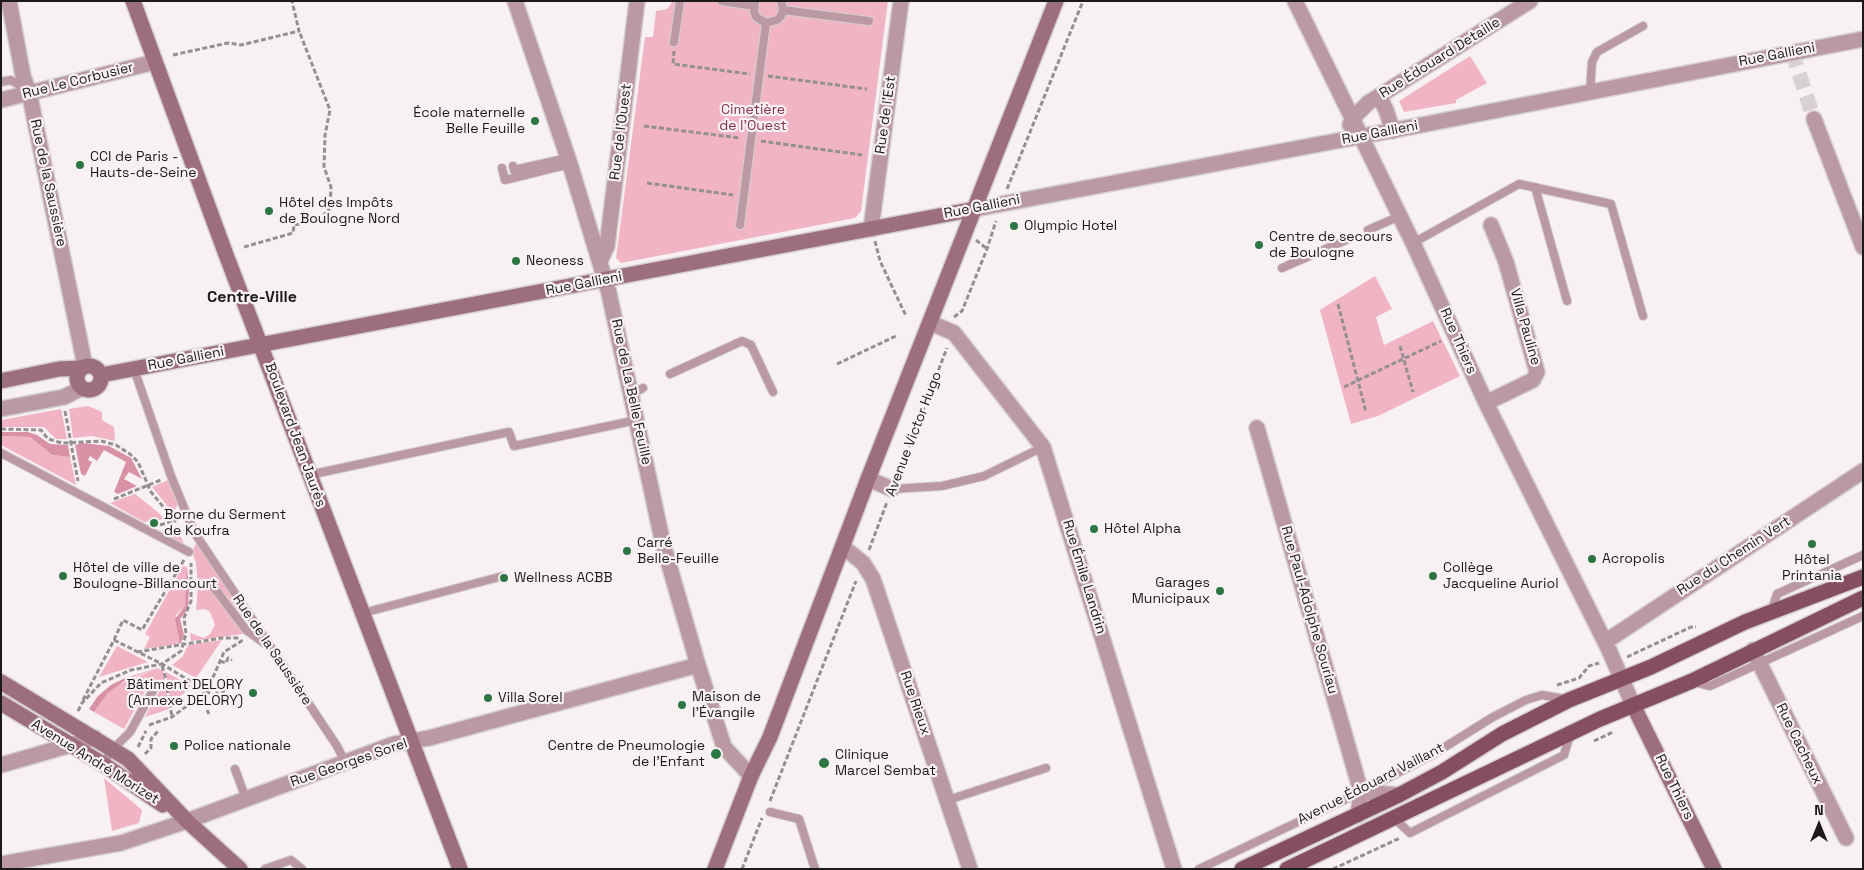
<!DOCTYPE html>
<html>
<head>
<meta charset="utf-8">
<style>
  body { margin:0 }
  #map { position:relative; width:1864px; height:870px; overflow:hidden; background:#f8f1f3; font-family:"Space Grotesk",sans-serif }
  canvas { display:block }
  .frame { position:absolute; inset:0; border:2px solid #1d1a1b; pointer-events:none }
  .north { position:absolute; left:1794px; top:800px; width:50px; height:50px; -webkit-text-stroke:4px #f8f1f3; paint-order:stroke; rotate:0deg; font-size:14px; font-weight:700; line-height:20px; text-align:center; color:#1d1a1b }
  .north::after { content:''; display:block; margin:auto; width:18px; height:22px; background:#1d1a1b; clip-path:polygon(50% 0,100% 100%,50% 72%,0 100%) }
</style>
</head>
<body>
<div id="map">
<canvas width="1864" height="870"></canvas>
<div class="frame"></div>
<div class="north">N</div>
</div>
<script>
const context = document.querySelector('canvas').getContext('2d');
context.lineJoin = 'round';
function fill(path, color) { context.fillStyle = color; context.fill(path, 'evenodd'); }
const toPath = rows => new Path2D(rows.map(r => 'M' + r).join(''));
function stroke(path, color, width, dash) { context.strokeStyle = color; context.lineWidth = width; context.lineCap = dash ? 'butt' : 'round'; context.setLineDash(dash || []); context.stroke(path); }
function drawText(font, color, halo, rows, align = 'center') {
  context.font = font + ' "Space Grotesk",sans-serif'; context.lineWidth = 4.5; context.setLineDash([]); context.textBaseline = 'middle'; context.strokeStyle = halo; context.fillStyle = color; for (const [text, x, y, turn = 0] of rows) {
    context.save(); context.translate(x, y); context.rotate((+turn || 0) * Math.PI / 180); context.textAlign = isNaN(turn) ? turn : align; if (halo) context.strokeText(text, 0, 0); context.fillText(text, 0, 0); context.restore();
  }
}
fill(toPath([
  [673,1,888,1,861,211,855,218,621,263,616,258,645,37,653,37,656,11,667,9],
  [1470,56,1487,83,1456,100,1456,103,1404,112,1399,101],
  [1375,276,1392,309,1376,317,1384,345,1433,321,1460,376,1378,416,1351,424,1320,310],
  [88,406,102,412,102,420,114,427,115,441,92,436,73,438,69,409],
  [61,409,67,439,56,439,44,427,1,427,1,420],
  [1,436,30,437,52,455,70,457,76,485,1,445],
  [168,480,179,502,173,513,152,487],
  [135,494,159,513,164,519,144,522,110,503],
  [176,527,182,539,184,545,162,532,162,530],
  [196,543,245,614,242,617,228,597,220,601,243,634,191,641,190,633,204,638,210,634,215,625,210,612,205,609,196,610,198,586,196,563,192,552],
  [183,566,187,567,187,587,185,606,176,615,179,638,177,644,144,649,150,637,145,634],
  [222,640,196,678,172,665,183,656,188,645],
  [117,646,148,662,99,677],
  [157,668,163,671,169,709,145,717,161,688,150,682,124,729,94,712,108,693,118,685],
  [166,672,191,686,171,706],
  [104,778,142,810,139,823,112,831]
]), '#f1b4c5');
fill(toPath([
  [1,432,28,432,37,435,50,444,68,445,70,457,52,455,30,437,1,436],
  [83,443,109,446,131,458,142,479,129,472,124,479,137,486,118,494,114,492,126,462,104,450,97,461,90,456,88,460,92,462,85,476,81,474,75,445],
  [187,567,189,588,188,609,180,619,184,635,181,643,178,644,179,638,175,619,185,606],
  [157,668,127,679,108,693,94,712,89,709,98,696,111,685,123,679]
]), '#d891a5');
stroke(toPath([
  [1792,52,1814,119]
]), '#d7d1d3', 15, [15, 8]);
const lane = toPath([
  [722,1,754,6],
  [755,1,754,11,756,17,766,23,777,20,781,16,783,10,781,1],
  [783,10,869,21],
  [674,42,680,1],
  [1,82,11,80,25,89],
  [1590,92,1592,62,1597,52,1643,26],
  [513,166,514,170,568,158],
  [502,168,505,180,570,164],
  [1535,187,1567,301],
  [740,225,766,23],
  [1368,230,1400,216],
  [1413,243,1519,184,1611,204,1643,316],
  [1282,268,1346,240],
  [134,369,171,476,194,532,337,746,345,762],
  [670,374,742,341,751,345,773,392],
  [632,394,643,388],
  [1,453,189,552],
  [309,475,509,432,514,446,637,420],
  [892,489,942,486,984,476,1043,447],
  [212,585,246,630,264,643],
  [1771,612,1777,594,1863,555],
  [363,613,503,576],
  [1694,682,1710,686,1863,616],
  [103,764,113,749,130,732,156,685],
  [235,769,246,799],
  [948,800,1046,768],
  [770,812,799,819,815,869],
  [1394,818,1410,833,1564,755,1570,735],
  [265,869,291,860,302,869],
  [1199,869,1361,792,1432,755,1493,717,1526,700,1542,695,1565,699]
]);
const street = toPath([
  [9,1,23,76,29,92,85,366],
  [515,1,570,164,609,293,663,544,698,665,724,747,751,776],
  [1295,1,1413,243,1486,403,1609,650,1633,705],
  [1379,96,1386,110,1393,131],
  [1,100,155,62],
  [1814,119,1863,247],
  [1350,125,1352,119,1368,103,1530,1],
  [975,209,1416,126,1863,39],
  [871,229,901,1],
  [600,261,607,246,637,1],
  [931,323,954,333,1043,447,1174,869],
  [1486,403,1533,380,1537,372,1506,262,1491,225],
  [1,409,64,397,82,388],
  [1257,428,1361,792],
  [868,479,892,489],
  [843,547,863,563,873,579,970,869],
  [1605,642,1863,471],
  [1753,650,1846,838],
  [1,765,95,738],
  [1358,815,1361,792,1399,795],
  [1,864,121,843,187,821,394,744,429,738,698,665]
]);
const secondary = toPath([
  [133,1,225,252,460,869],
  '77 378a12 12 0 1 1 24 0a12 12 0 1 1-24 0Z',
  [101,375,975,209],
  [1,381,59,369,80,368],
  [1,682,128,759,187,821,240,869],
  [1,703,103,764,163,805],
  [1633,705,1714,869],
  [715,869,751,776,770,737,868,479,1056,1]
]);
const primary = toPath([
  [1242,869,1399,795,1442,772,1502,734,1569,700,1651,667,1745,622,1863,577],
  [1287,869,1600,719,1692,681,1863,598]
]);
stroke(lane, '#d5cfd0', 10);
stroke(street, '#d5cfd0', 18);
stroke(secondary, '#d5cfd0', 18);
stroke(primary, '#d5cfd0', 18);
stroke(toPath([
  [674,51,673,64,750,74],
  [173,55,228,43,241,45,299,31,292,1],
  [768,76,867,89],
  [644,126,740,138],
  [761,141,862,155],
  [647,183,733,195],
  [1007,189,1083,1],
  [976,240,987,249],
  [875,241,880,261,906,316],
  [244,247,293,233,294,225,318,221,330,208,331,187,324,167,325,135,330,110,299,31],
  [1338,304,1366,412],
  [954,317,962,311,987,249,996,221],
  [1400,346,1413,392],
  [837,364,898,335],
  [1344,387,1441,341],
  [65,411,78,481],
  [1,429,41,430,48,439,62,443,101,441,116,445,130,454,138,462,151,492,176,522],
  [898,475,947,348],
  [114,499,161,480],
  [160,525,176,520],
  [869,550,887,502],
  [114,640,123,620,142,630,184,560],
  [137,652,222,638,240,638],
  [1627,657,1691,627,1696,627],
  [220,661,226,663,228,658,232,660],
  [162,666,166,679],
  [1557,685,1579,678,1589,666,1599,663],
  [167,688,172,717],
  [215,696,225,677,229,679,220,698],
  [83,700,114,640,162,664,221,700],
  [207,710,209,714],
  [78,711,82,703,101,683,131,670,162,664,181,651,186,634,184,618,191,601,191,563],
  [149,725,172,717,207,691,224,652,243,640],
  [1594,741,1613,732],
  [138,747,146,731],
  [145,754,151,748,151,739,158,731],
  [770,801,856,581],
  [742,869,762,818],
  [1333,869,1400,838]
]), '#948f90', 3, [5, 2.5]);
stroke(lane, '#ba99a2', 8);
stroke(street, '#ba99a2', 15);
stroke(secondary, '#9d6e7b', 15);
stroke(primary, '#864f60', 15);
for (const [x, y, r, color] of [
  [535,121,5,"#2c7644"],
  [80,165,5,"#2c7644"],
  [269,211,5,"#2c7644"],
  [1014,226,5,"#2c7644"],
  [1259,245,5,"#2c7644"],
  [516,261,5,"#2c7644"],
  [154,523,5,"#2c7644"],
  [1094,529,5,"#2c7644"],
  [1812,544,5,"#2c7644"],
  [627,551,5,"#2c7644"],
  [1592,559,5,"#2c7644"],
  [63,576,5,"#2c7644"],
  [1433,576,5,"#2c7644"],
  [504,578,5,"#2c7644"],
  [1220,591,5,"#2c7644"],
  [253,693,5,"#2c7644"],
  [488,698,5,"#2c7644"],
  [682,705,5,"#2c7644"],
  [174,746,5,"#2c7644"],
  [716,754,6,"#2c7644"],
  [824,763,6,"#2c7644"]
]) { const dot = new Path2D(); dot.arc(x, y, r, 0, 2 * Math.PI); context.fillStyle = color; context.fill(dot); stroke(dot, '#f8f1f3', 2); }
drawText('14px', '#1d1a1b', '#f8f1f3', [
  ["Rue Gallieni",1777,55,-11],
  ["Rue Édouard Detaille",1440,58,-32],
  ["Rue Le Corbusier",78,81,-14],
  ["Rue de l'Est",886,115,-82],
  ["Rue de l'Ouest",621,132,-83],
  ["Rue Gallieni",1380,133,-11],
  ["Rue de la Saussière",48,183,78],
  ["Rue Gallieni",982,207,-11],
  ["Rue Gallieni",584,284,-11],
  ["Villa Pauline",1525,327,74],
  ["Rue Thiers",1458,341,66],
  ["Rue Gallieni",186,359,-11],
  ["Rue de La Belle Feuille",631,392,78],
  ["Avenue Victor Hugo",914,434,-69],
  ["Boulevard Jean Jaurès",295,435,70],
  ["Rue du Chemin Vert",1734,556,-33],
  ["Rue Émile Landrin",1084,577,73],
  ["Rue Paul-Adolphe Souriau",1309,610,74],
  ["Rue de la Saussière",272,650,56],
  ["Rue Rieux",915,703,71],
  ["Rue Cacheux",1799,744,64],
  ["Avenue André Morizet",95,762,32],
  ["Rue Georges Sorel",349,763,-19],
  ["Avenue Édouard Vaillant",1371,784,-27],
  ["Rue Thiers",1674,787,64]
]);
drawText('14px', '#86314f', '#f8f1f3', [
  ["Cimetière",753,110],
  ["de l'Ouest",753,126]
]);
drawText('14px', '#1d1a1b', '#f8f1f3', [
  ["École maternelle",525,113,"right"],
  ["Belle Feuille",525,129,"right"],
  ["CCI de Paris -",90,157],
  ["Hauts-de-Seine",90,173],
  ["Hôtel des Impôts",279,203],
  ["de Boulogne Nord",279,219],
  ["Olympic Hotel",1024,226],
  ["Centre de secours",1269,237],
  ["de Boulogne",1269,253],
  ["Neoness",526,261],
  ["Borne du Serment",164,515],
  ["de Koufra",164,531],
  ["Hôtel Alpha",1104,529],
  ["Carré",637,543],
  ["Belle-Feuille",637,559],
  ["Acropolis",1602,559],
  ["Hôtel",1812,560,"center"],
  ["Printania",1812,576,"center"],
  ["Hôtel de ville de",73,568],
  ["Boulogne-Billancourt",73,584],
  ["Collège",1443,568],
  ["Jacqueline Auriol",1443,584],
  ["Wellness ACBB",514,578],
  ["Garages",1210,583,"right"],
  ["Municipaux",1210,599,"right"],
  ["Bâtiment DELORY",243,685,"right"],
  ["(Annexe DELORY)",243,701,"right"],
  ["Maison de",692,697],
  ["l'Évangile",692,713],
  ["Villa Sorel",498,698],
  ["Police nationale",184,746],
  ["Centre de Pneumologie",705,746,"right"],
  ["de l'Enfant",705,762,"right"],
  ["Clinique",835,755],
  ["Marcel Sembat",835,771]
], 'left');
drawText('bold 16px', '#1d1a1b', '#f8f1f3', [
  ["Centre-Ville",252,298]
]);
</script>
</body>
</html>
